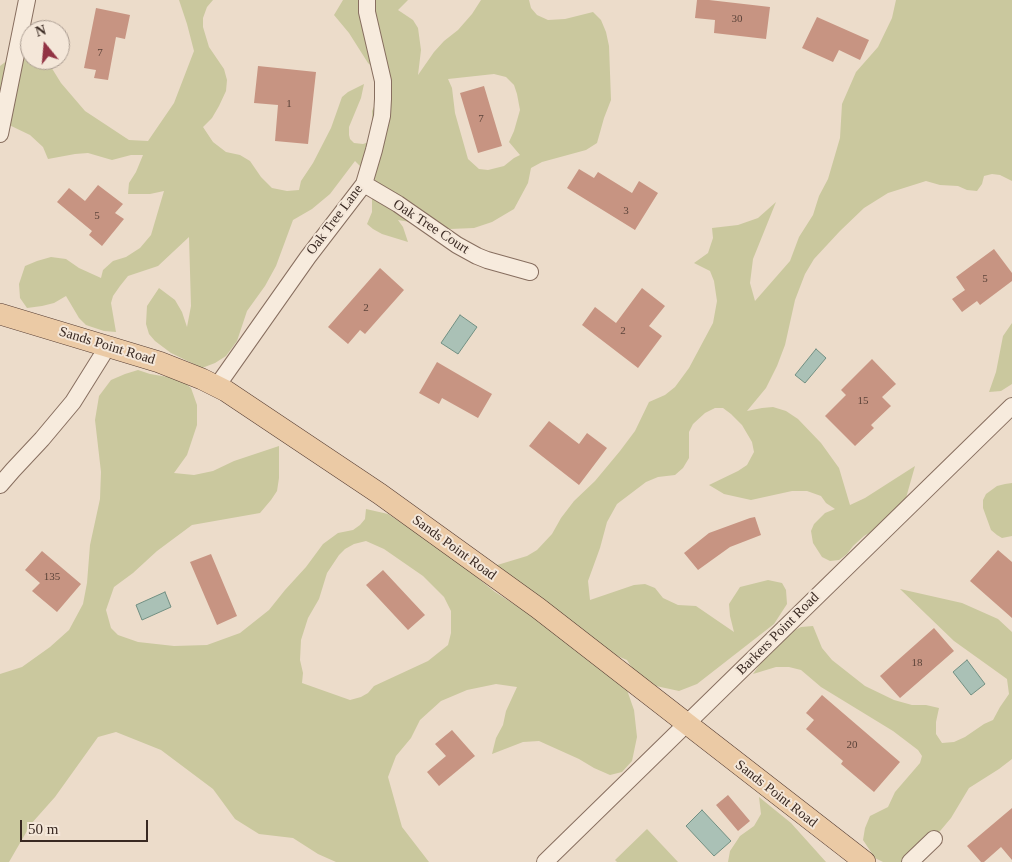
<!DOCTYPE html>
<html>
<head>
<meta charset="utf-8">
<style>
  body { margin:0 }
  #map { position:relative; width:1012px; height:862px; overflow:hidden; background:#ecdcca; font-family:Georgia,serif }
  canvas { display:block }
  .north { position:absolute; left:20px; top:20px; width:50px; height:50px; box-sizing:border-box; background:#f4e7d9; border:1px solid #a99b90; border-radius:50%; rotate:343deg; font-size:14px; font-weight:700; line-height:20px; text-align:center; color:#392922 }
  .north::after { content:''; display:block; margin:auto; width:18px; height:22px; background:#923344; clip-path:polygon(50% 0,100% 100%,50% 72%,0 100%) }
  .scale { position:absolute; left:20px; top:820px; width:128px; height:22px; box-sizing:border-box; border:2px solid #392922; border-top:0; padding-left:6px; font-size:15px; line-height:18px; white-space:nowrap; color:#392922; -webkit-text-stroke:4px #f4e7d9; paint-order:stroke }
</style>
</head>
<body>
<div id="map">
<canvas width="1012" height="862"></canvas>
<div class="north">N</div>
<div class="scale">50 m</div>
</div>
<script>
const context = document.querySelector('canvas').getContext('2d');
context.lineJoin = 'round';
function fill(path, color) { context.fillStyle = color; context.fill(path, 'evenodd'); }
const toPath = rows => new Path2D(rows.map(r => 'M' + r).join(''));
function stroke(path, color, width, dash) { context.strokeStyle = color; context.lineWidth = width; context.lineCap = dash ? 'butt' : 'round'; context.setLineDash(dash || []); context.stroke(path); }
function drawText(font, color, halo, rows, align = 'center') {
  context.font = font + ' Georgia,serif'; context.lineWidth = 4; context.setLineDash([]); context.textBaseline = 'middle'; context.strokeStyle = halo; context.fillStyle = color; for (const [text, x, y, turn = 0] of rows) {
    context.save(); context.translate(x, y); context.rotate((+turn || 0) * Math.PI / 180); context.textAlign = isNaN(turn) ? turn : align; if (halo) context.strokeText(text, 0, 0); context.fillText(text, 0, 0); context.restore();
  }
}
fill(toPath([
  [179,0,213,0,207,7,203,18,203,27,209,47,224,69,227,80,226,91,219,106,212,118,203,127,213,142,226,152,240,155,250,161,261,177,272,188,287,191,299,190,301,181,313,163,331,128,342,97,348,92,364,84,361,98,349,127,349,135,350,139,354,143,363,144,369,142,373,138,372,111,377,100,389,83,368,63,349,33,334,15,343,0,408,0,398,10,413,20,418,28,421,50,418,75,434,52,444,41,458,30,472,14,481,0,529,0,531,8,537,15,548,20,565,19,593,12,601,20,606,32,609,46,611,100,604,118,597,143,586,150,542,162,531,168,528,183,514,209,492,222,474,228,450,229,398,220,403,227,408,242,382,234,373,229,367,224,372,212,372,198,362,168,355,161,330,194,312,209,293,220,276,266,265,286,247,311,237,341,226,356,215,363,202,368,171,353,155,341,149,334,146,324,147,306,159,288,175,300,182,312,187,327,191,306,189,237,158,266,128,276,120,286,113,296,111,303,116,332,104,331,86,325,79,318,66,296,54,303,42,306,27,308,20,298,19,284,25,266,37,261,51,257,66,259,79,268,101,278,103,270,113,261,126,257,140,248,151,235,164,191,150,194,128,194,129,183,136,172,143,155,131,155,112,160,88,153,75,154,48,159,43,147,30,135,5,123,0,124,0,66,12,57,24,41,30,46,30,60,46,60,48,62,61,83,85,111,129,140,148,141,174,103,194,51,187,24],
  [494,74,506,77,514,85,517,94,520,110,514,131,509,142,520,155,514,158,504,166,488,170,479,169,468,159,455,113,452,88,448,79],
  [896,0,1012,0,1012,181,1000,175,992,174,984,176,982,184,977,191,967,190,958,186,940,185,926,181,888,193,864,208,840,231,814,259,805,274,795,300,785,345,777,366,766,388,747,411,762,408,773,407,786,411,798,419,821,443,839,468,850,505,865,498,915,466,906,498,893,514,878,528,864,536,853,546,847,554,839,560,830,561,822,557,813,543,811,531,814,524,825,513,835,509,826,503,821,496,807,491,792,491,751,500,724,494,709,485,738,471,747,465,754,452,752,442,742,425,731,414,723,408,715,408,705,413,693,424,689,432,689,458,683,468,675,475,658,477,646,482,617,504,607,522,600,548,588,581,590,600,634,585,645,584,655,588,663,598,678,605,696,606,734,632,730,616,729,604,740,587,768,580,782,583,786,590,787,604,774,624,697,684,679,691,656,686,635,673,627,660,610,653,494,566,527,556,537,550,552,534,561,518,574,501,595,481,620,451,635,431,649,402,665,395,675,387,689,368,713,323,717,301,714,281,710,271,694,263,708,253,713,238,712,228,738,225,758,218,776,202,753,259,750,283,755,301,790,261,799,237,813,215,819,196,828,179,840,138,842,104,856,72,878,47,892,18],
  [1012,323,1012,384,1001,391,989,392,996,372,1003,336],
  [138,370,150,374,180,379,191,388,197,405,197,425,187,455,174,473,194,475,213,471,234,461,279,446,279,478,277,491,271,500,260,513,192,525,157,551,133,573,114,587,106,610,111,628,118,635,138,642,174,646,207,645,240,633,269,610,285,590,306,567,323,544,338,533,353,530,360,525,365,519,366,509,388,514,442,549,495,592,559,633,627,690,634,710,637,737,632,761,622,772,610,775,594,768,579,759,539,741,523,742,492,754,496,738,503,725,506,711,517,687,496,684,467,690,441,701,420,720,411,738,396,756,388,777,402,827,429,862,336,862,318,854,293,838,259,834,235,819,213,789,161,750,116,732,98,737,55,797,31,824,9,862,0,862,0,674,22,667,50,647,69,630,83,604,87,583,90,545,100,499,101,472,95,420,99,396,111,380,125,374],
  [366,541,384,549,423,576,444,597,451,611,451,633,448,645,428,661,374,686,368,693,361,697,350,700,302,683,303,673,300,660,301,640,308,618,319,599,327,573,339,555,345,549,354,544],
  [1012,483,1012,536,1002,538,997,535,991,530,983,508,983,500,986,494,997,486,1005,484],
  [900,589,962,603,998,619,1012,632,1012,759,999,769,969,788,951,818,920,855,918,862,883,862,875,858,863,840,865,828,870,816,888,807,895,792,920,763,922,756,918,750,893,731,821,687,801,670,789,667,776,667,753,674,771,648,787,634,801,627,813,626,822,648,832,660,865,686,894,700,912,705,926,705,939,708,936,722,936,734,942,743,954,742,965,737,984,724,993,720,1000,707,1009,694,1007,679,954,641],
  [759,797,791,823,826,862,728,862,730,851,740,836,754,826,761,814],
  [647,829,678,862,617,862,615,860]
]), '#cac89e');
const water = toPath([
  [460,315,477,327,458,354,441,343,460,315],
  [816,349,826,358,805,383,795,375,816,349],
  [165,592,171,607,142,620,136,605,165,592],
  [967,660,985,684,971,695,953,672,967,660],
  [702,810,731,841,714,856,686,826,702,810]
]);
fill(water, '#aac1b6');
stroke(water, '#718f82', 1);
fill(toPath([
  [697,0,709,0,770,7,766,39,714,33,715,20,695,18],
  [96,8,130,15,125,39,116,37,108,80,94,78,96,70,84,68],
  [817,17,869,40,860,60,839,50,833,62,802,48],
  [258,66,316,72,308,144,275,141,278,105,254,103],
  [484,86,502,146,478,153,460,93],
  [579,169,594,178,598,172,632,193,639,181,658,193,635,230,567,188],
  [98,185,123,204,115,213,124,219,102,246,89,235,92,231,57,202,69,188,85,201],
  [994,249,1012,273,1012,281,980,305,977,301,962,312,952,299,965,290,956,277],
  [380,268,404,290,365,334,360,330,348,344,328,327],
  [642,288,665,306,649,326,662,336,638,368,582,325,595,307,616,323],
  [872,359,896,384,882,397,891,406,871,425,874,428,855,446,825,416,846,395,841,390],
  [437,362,492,394,478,418,442,398,439,404,419,393],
  [549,421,579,444,587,433,607,448,579,485,529,446],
  [755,517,761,535,730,547,698,570,684,553,709,533,750,518],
  [998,550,1012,562,1012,618,970,581],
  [42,551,81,584,57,612,32,591,40,583,25,570],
  [211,554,237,616,217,625,190,562],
  [383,570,425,615,408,630,366,585],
  [934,628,954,651,900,698,880,676],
  [822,695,900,762,874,792,841,764,843,761,806,729,814,720,806,713],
  [452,730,475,756,439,786,427,772,446,756,435,744],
  [728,795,750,821,738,831,716,805],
  [1012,808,1012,860,1001,847,984,862,981,862,967,846]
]), '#c79482');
const minor = toPath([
  [0,134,27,0],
  [364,184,398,204,457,245,477,256,487,260,530,272],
  [217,386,308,257,364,184,374,150,382,116,383,99,383,81,367,12,367,0],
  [0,485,13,470,42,439,73,402,108,346],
  [545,862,1012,406],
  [910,862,934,839]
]);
const major = toPath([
  [0,314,159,362,202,379,226,391,380,494,538,608,865,862]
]);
stroke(minor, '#876e5f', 18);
stroke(major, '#563d33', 22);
stroke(minor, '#f7ebdd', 16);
stroke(major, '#ebcaa5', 21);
drawText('11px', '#5c443a', null, [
  ["30",737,19],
  ["7",100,53],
  ["1",289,104],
  ["7",481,119],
  ["3",626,211],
  ["5",97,216],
  ["5",985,279],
  ["2",366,308],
  ["2",623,331],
  ["15",863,401],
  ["135",52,577],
  ["18",917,663],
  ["20",852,745]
]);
drawText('14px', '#392922', '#f4e7d9', [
  ["Oak Tree Lane",335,220,-53],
  ["Oak Tree Court",431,227,33],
  ["Sands Point Road",107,346,17],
  ["Sands Point Road",454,548,36],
  ["Barkers Point Road",778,634,-45],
  ["Sands Point Road",776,794,38]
]);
</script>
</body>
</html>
